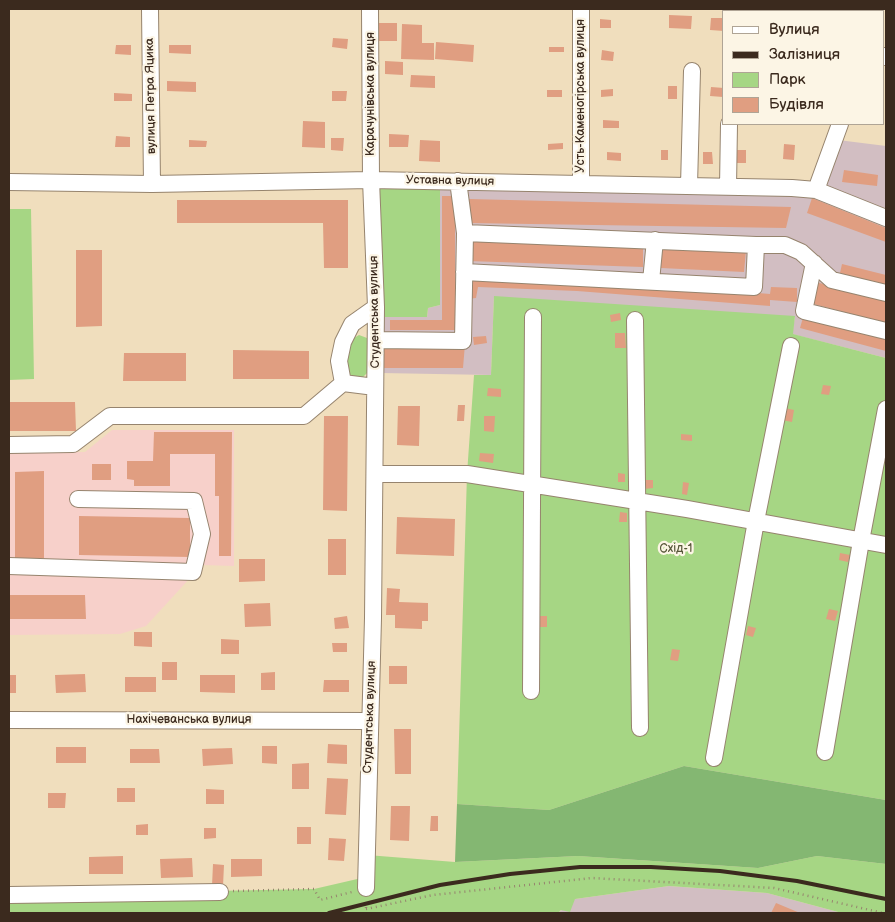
<!DOCTYPE html>
<html>
<head>
<meta charset="utf-8">
<style>
  body { margin:0 }
  #map { position:relative; width:895px; height:922px; overflow:hidden; background:#f0debd; font-family:"Balsamiq Sans",sans-serif }
  canvas { display:block }
  .frame { position:absolute; inset:0; border:10px solid #3b2a1e; pointer-events:none }
  .legend { position:absolute; left:722px; top:10px; width:162px; height:115px; box-sizing:border-box; background:#fcf5e5; border:1px solid #afa495; margin:0; padding:6px 9px; list-style:none; font-size:15px; color:#3b2a1e }
  .legend li { display:flex; align-items:center; gap:10px; height:25px }
  .legend b { width:25px; border:1px solid #afa495 }
</style>
</head>
<body>
<div id="map">
<canvas width="895" height="922"></canvas>
<div class="frame"></div>
<ul class="legend">
<li><b style="height:6px;background:#fff"></b>Вулиця</li>
<li><b style="height:6px;background:#3b2a1e"></b>Залізниця</li>
<li><b style="height:14px;background:#a6d684"></b>Парк</li>
<li><b style="height:14px;background:#e09e81"></b>Будівля</li>
</ul>
</div>
<script>
const context = document.querySelector('canvas').getContext('2d');
context.lineJoin = 'round';
function fill(path, color) { context.fillStyle = color; context.fill(path, 'evenodd'); }
const toPath = rows => new Path2D(rows.map(r => 'M' + r).join(''));
function stroke(path, color, width, dash) { context.strokeStyle = color; context.lineWidth = width; context.lineCap = dash ? 'butt' : 'round'; context.setLineDash(dash || []); context.stroke(path); }
function drawText(font, color, halo, rows, align = 'center') {
  context.font = font + ' "Balsamiq Sans",sans-serif'; context.lineWidth = 4.5; context.setLineDash([]); context.textBaseline = 'middle'; context.strokeStyle = halo; context.fillStyle = color; for (const [text, x, y, turn = 0] of rows) {
    context.save(); context.translate(x, y); context.rotate((+turn || 0) * Math.PI / 180); context.textAlign = isNaN(turn) ? turn : align; if (halo) context.strokeText(text, 0, 0); context.fillText(text, 0, 0); context.restore();
  }
}
fill(toPath([
  [112,430,234,430,234,566,202,565,146,626,120,634,9,635,9,453,85,452]
]), '#f7d0ca');
fill(toPath([
  [838,140,886,146,886,212,821,187],
  [440,187,690,194,790,194,822,199,886,224,886,358,792,334,795,317,494,297,491,375,381,373,381,317,427,317,428,308,440,305],
  [669,886,767,893,842,913,558,913,575,899]
]), '#d2bec2');
fill(toPath([
  [384,185,440,187,440,305,428,308,427,317,381,317,379,189],
  [9,209,31,209,34,379,9,380],
  [494,296,795,316,793,334,886,358,886,800,684,766,549,810,457,804,467,474,474,375,491,375],
  [359,335,367,338,367,373,362,378,355,379,349,375,346,365,348,346,354,338],
  [367,855,455,862,578,856,758,868,817,856,886,864,886,913,842,913,767,893,669,886,575,899,570,912,561,910,558,913,9,913,9,895,314,889,366,877]
]), '#a6d684');
fill(toPath([
  [684,766,886,800,886,864,817,856,758,868,578,856,455,862,457,804,549,810]
]), '#84b772');
fill(toPath([
  [669,15,692,16,691,29,669,28],
  [711,18,724,18,724,31,710,30],
  [600,19,611,20,611,28,600,28],
  [378,23,397,23,397,41,378,41],
  [402,24,422,25,422,43,434,43,434,60,401,59],
  [333,38,348,39,347,49,332,47],
  [436,42,474,45,473,62,435,59],
  [116,45,131,45,131,55,115,54],
  [169,45,191,45,191,54,169,53],
  [549,47,564,47,564,52,549,52],
  [602,50,614,52,613,61,601,60],
  [385,61,403,62,403,75,385,74],
  [411,75,435,76,435,88,410,87],
  [167,81,196,82,196,92,167,91],
  [668,86,677,86,677,99,668,99],
  [711,87,724,88,723,97,710,96],
  [613,89,613,96,601,97,601,90],
  [547,90,562,90,562,97,547,97],
  [332,91,347,91,346,101,332,101],
  [114,93,132,94,132,101,114,101],
  [603,120,619,121,619,128,603,128],
  [303,121,325,122,325,148,302,147],
  [389,134,409,135,408,147,389,147],
  [116,136,130,137,130,147,115,147],
  [331,138,344,138,343,151,331,150],
  [189,140,207,141,206,147,189,147],
  [420,140,440,141,440,162,419,161],
  [563,143,563,149,548,150,548,144],
  [784,144,795,145,794,160,783,159],
  [661,150,668,150,668,160,661,160],
  [736,150,746,150,746,163,736,163],
  [607,152,621,153,621,161,607,160],
  [703,152,712,152,713,164,703,164],
  [844,170,878,175,877,186,842,182],
  [442,196,455,196,455,330,390,330,390,320,442,320],
  [812,198,886,228,886,242,807,213],
  [469,199,791,207,786,228,468,223],
  [177,200,348,200,348,268,324,268,323,223,177,223],
  [469,240,643,246,643,267,468,261],
  [662,246,746,250,744,272,661,268],
  [76,250,102,250,102,326,76,327],
  [842,264,886,275,886,285,840,273],
  [467,276,574,278,770,294,771,287,797,288,797,302,770,300,770,306,577,291,478,287,476,298,467,299],
  [811,281,886,299,886,323,806,302],
  [620,313,621,320,611,322,610,315],
  [804,314,886,336,886,351,800,328],
  [615,333,625,333,626,348,615,348],
  [486,336,487,343,474,345,473,337],
  [382,343,465,344,463,368,383,368],
  [233,350,309,351,309,379,233,379],
  [124,353,186,353,186,381,123,381],
  [823,385,831,386,829,395,821,394],
  [488,388,501,389,501,397,487,396],
  [9,402,75,402,76,431,9,431],
  [458,405,465,405,464,421,457,421],
  [398,406,420,406,419,446,397,445],
  [785,408,794,410,792,422,782,420],
  [324,416,348,416,347,511,323,510],
  [484,416,495,416,494,432,484,431],
  [154,432,232,432,231,556,219,556,219,496,215,496,215,454,170,454,170,486,134,486,134,480,127,479,127,461,153,461],
  [681,434,692,435,692,441,681,440],
  [480,453,494,454,493,463,479,461],
  [92,464,111,464,111,480,92,480],
  [44,471,44,558,15,558,15,472],
  [618,473,625,474,625,482,618,482],
  [644,480,653,480,653,488,644,489],
  [683,482,689,483,687,495,682,494],
  [620,512,627,513,627,522,619,522],
  [79,516,190,518,190,557,79,555],
  [397,517,455,519,454,556,396,554],
  [328,539,346,539,346,575,328,575],
  [840,553,850,555,848,562,839,560],
  [239,559,265,559,265,581,239,582],
  [387,588,400,589,399,602,428,603,428,621,422,621,422,629,395,628,395,615,386,615],
  [9,595,85,595,86,619,9,619],
  [270,603,271,626,245,627,244,604],
  [829,609,838,611,835,621,826,619],
  [347,616,349,628,335,629,334,618],
  [540,616,547,616,547,627,540,627],
  [748,626,756,628,753,637,746,635],
  [134,632,152,632,152,647,134,646],
  [221,639,239,640,239,654,221,654],
  [332,643,347,643,347,652,333,652],
  [672,649,680,650,678,661,670,660],
  [162,662,177,662,177,680,162,680],
  [389,666,407,666,407,684,389,684],
  [275,672,275,690,261,690,261,673],
  [85,674,86,692,56,693,55,675],
  [9,675,16,675,16,693,9,693],
  [200,675,235,675,235,693,200,692],
  [125,677,156,677,156,692,125,692],
  [324,680,349,680,349,692,323,692],
  [394,729,411,729,411,774,395,774],
  [328,744,347,745,347,764,327,763],
  [262,746,277,746,277,764,262,763],
  [56,747,86,747,86,763,56,763],
  [232,748,233,764,203,766,202,749],
  [130,749,159,749,160,763,130,763],
  [309,763,309,789,292,789,292,764],
  [327,778,348,779,346,815,325,814],
  [117,788,135,788,135,802,117,802],
  [206,789,224,790,224,804,206,804],
  [48,793,66,793,65,808,48,808],
  [391,806,410,806,409,841,390,840],
  [431,816,438,816,438,831,430,831],
  [148,824,148,835,136,835,136,825],
  [297,827,311,827,311,844,297,844],
  [204,828,216,828,216,838,204,839],
  [329,838,346,839,344,861,328,860],
  [123,856,123,874,89,874,89,857],
  [192,858,193,877,161,878,160,859],
  [231,859,262,859,262,876,231,877],
  [213,864,224,865,223,886,212,886],
  [776,903,800,913,771,913]
]), '#e09e81');
const minor = toPath([
  [150,9,152,184],
  [867,11,867,9],
  [884,56,886,57],
  [9,182,152,184,371,180,792,188,816,190,886,218],
  [581,184,581,9],
  [689,186,692,71],
  [728,187,729,124],
  [816,190,840,124],
  [756,245,785,245,801,252,832,280,886,293],
  [814,263,804,311,886,331],
  [464,272,754,287,756,245,465,233],
  [651,281,655,240],
  [635,320,640,728],
  [376,340,463,341,465,233,458,181],
  [375,387,343,383,339,361,343,342,352,324,376,307],
  [9,445,73,444,110,416,304,416,343,383],
  [375,474,467,474,687,509,886,545],
  [9,566,193,572,202,534,194,501,78,499],
  [531,691,533,317],
  [9,720,369,721],
  [825,752,861,541,886,409],
  [714,758,756,521,791,346],
  [366,888,373,618,376,307,371,180,370,9],
  [9,895,220,892]
]);
stroke(minor, '#96846e', 18);
stroke(toPath([
  [233,891,314,889,320,900,352,892],
  [366,909,433,895,592,878,774,888,883,913],
  [366,913,366,902]
]), '#96846e', 2.5, [1, 4]);
stroke(minor, '#fff', 16);
stroke(toPath([
  [329,913,440,885,510,874,580,867,651,867,720,871,797,881,886,899]
]), '#3b2a1e', 4);
drawText('12px', '#3b2a1e', '#fcf5e5', [
  ["Карачунівська вулиця",371,94,-90],
  ["вулиця Петра Яцика",151,96,-91],
  ["Усть-Каменогірська вулиця",581,96,-90],
  ["Уставна вулиця",450,181,1],
  ["Студентська вулиця",375,312,-91],
  ["Студентська вулиця",370,717,-88],
  ["Нахічеванська вулиця",189,720]
]);
drawText('12px', '#565538', '#fcf5e5', [
  ["Схід-1",676,549]
]);
</script>
</body>
</html>
